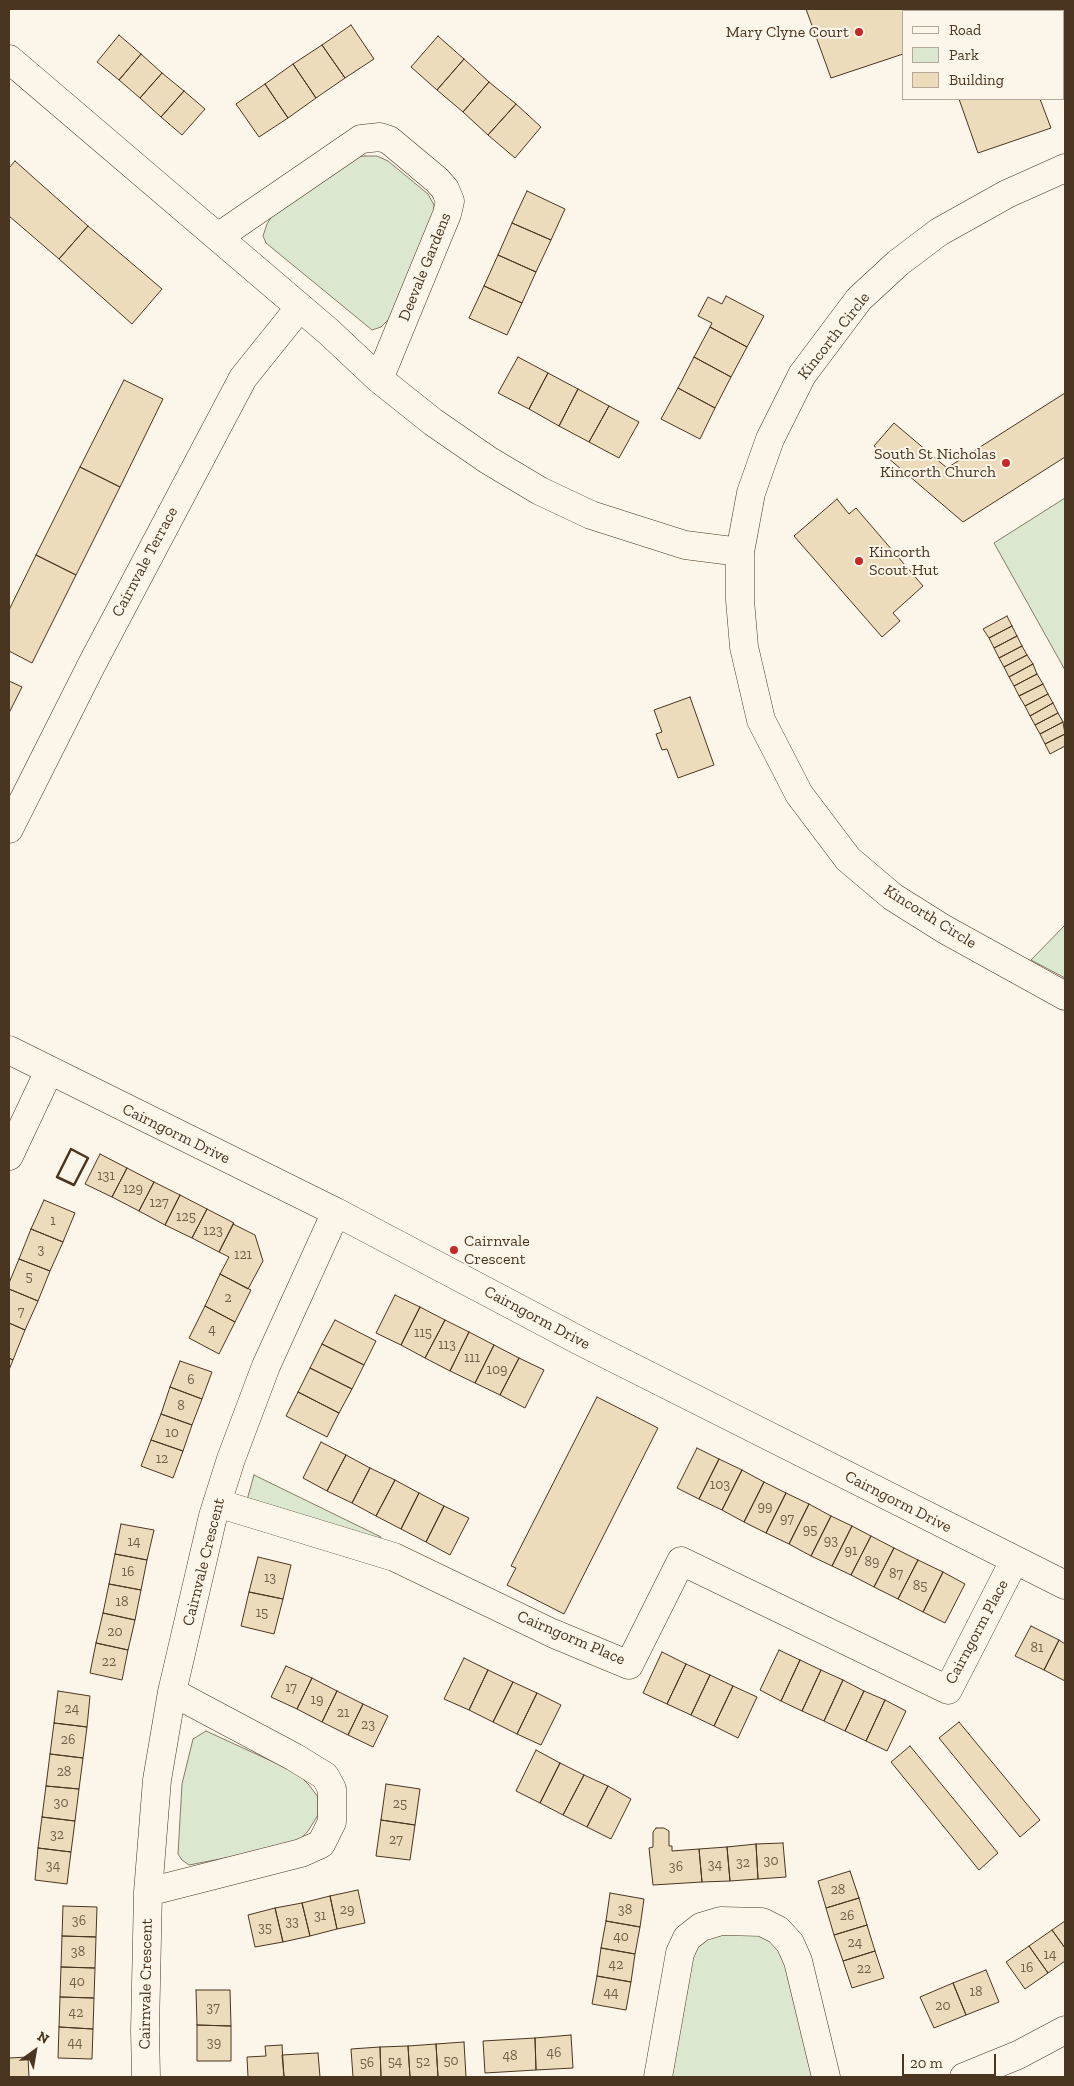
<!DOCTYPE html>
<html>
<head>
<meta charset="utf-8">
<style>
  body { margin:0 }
  #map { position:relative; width:1074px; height:2086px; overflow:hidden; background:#fbf6e9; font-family:"Zilla Slab",serif }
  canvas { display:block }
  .frame { position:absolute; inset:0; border:10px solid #4a3520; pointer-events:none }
  .legend { position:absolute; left:902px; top:10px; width:162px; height:90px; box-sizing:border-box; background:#fbf6e9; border:1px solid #b4a999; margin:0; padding:6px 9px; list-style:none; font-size:15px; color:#4a3520 }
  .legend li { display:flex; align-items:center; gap:10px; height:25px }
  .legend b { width:25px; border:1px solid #b4a999 }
  .north { position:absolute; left:10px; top:2026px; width:50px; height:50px; -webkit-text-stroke:4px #fbf6e9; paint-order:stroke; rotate:32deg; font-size:14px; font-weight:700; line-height:20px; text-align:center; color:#4a3520 }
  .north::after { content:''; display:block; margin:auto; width:18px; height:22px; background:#4a3520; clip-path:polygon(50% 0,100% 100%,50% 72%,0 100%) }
  .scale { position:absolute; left:902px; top:2054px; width:94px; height:22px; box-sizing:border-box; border:2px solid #4a3520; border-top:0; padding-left:6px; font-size:15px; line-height:18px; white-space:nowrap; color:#4a3520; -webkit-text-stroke:4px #fbf6e9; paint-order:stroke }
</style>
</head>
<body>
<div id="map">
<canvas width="1074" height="2086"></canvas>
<div class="frame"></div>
<ul class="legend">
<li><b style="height:6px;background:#fbf6e9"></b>Road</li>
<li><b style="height:14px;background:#dce7d0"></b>Park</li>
<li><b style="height:14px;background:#ecdcbc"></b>Building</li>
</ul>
<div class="north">N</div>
<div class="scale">20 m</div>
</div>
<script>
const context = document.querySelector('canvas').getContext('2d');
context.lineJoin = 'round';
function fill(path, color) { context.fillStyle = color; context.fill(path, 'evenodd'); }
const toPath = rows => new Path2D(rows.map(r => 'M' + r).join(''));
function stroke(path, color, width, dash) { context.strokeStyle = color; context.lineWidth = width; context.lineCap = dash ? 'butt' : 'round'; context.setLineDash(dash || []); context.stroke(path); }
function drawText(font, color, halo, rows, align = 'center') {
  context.font = font + ' "Zilla Slab",serif'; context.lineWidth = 4; context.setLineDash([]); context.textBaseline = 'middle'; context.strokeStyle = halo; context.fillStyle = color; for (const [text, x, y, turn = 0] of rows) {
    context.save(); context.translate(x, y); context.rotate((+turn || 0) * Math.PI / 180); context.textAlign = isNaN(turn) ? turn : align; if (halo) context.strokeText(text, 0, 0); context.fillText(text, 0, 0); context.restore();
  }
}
const green = toPath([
  [365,156,377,156,388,161,428,194,434,205,433,218,389,319,381,327,372,330,266,243,263,236,267,224,274,213,356,157,365,156],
  [1065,498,1065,670,994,543,1065,498],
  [1065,925,1065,978,1031,960,1065,925],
  [254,1475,381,1537,380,1540,247,1500,254,1475],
  [206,1731,280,1765,298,1774,309,1785,318,1797,318,1815,308,1831,298,1842,282,1847,189,1865,182,1860,178,1854,182,1784,193,1739,206,1731],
  [778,1930,826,2077,658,2077,687,1938,778,1930]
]);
fill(green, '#dce7d0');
stroke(green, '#887966', 1);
const building = toPath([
  [806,9,1033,9,1025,11,903,11,903,54,831,78,806,9],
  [351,25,374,59,345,78,322,45,351,25],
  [119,35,141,54,119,80,97,62,119,35],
  [438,36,464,59,437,90,411,67,438,36],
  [322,45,345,78,316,98,293,64,322,45],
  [141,54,162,73,140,98,119,80,141,54],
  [464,59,489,82,463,112,437,90,464,59],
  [293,64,316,98,288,118,265,84,293,64],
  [162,73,184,91,161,117,140,98,162,73],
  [489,82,516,104,488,135,463,112,489,82],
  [265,84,288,118,259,137,236,104,265,84],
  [184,91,205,109,182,135,161,117,184,91],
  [959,99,1040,99,1051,128,978,153,959,99],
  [516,104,541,127,515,158,488,135,516,104],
  [15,161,88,226,59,259,9,216,9,168,15,161],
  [527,191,565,209,551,240,512,223,527,191],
  [512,223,551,240,536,272,498,255,512,223],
  [88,226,162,289,132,324,59,259,88,226],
  [498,255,536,272,522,303,484,286,498,255],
  [484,286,522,303,507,335,469,318,484,286],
  [726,296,764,316,747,347,710,327,712,323,698,316,708,297,722,304,726,296],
  [710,327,747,347,731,377,694,357,710,327],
  [518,357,548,373,529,409,498,393,518,357],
  [694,357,731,377,715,408,678,388,694,357],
  [548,373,578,389,559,426,529,409,548,373],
  [124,380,163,399,120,487,80,467,124,380],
  [678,388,715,408,700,439,661,419,678,388],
  [578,389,609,406,589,442,559,426,578,389],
  [1065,393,1065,457,963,522,874,446,894,423,947,468,1065,393],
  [609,406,639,422,619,458,589,442,609,406],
  [80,467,120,487,76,575,36,555,80,467],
  [837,499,849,514,856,508,923,586,893,613,900,621,882,637,794,536,837,499],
  [36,555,76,575,32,663,9,651,9,610,36,555],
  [1007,616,1012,626,989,638,983,629,1007,616],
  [1012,626,1017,636,994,648,989,638,1012,626],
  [1017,636,1022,646,999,658,994,648,1017,636],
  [1022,646,1027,655,1004,667,999,658,1022,646],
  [1027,655,1033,664,1009,677,1004,667,1027,655],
  [1033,664,1037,674,1014,686,1009,677,1033,664],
  [1037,674,1043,684,1019,696,1014,686,1037,674],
  [9,681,22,687,9,713,9,681],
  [1043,684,1048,694,1025,706,1019,696,1043,684],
  [1048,694,1053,703,1030,716,1025,706,1048,694],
  [690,697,714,765,678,778,667,749,662,750,656,734,662,732,654,710,690,697],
  [1053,703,1058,713,1035,725,1030,716,1053,703],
  [1058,713,1063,722,1040,734,1035,725,1058,713],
  [1063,722,1065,734,1045,744,1040,734,1063,722],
  [1065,734,1065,746,1050,754,1045,744,1065,734],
  [100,1154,127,1168,112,1197,85,1184,100,1154],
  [127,1168,154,1182,139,1211,112,1197,127,1168],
  [154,1182,180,1195,165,1225,139,1211,154,1182],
  [180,1195,207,1209,192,1238,165,1225,180,1195],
  [44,1200,75,1213,63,1242,31,1229,44,1200],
  [207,1209,234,1223,219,1252,192,1238,207,1209],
  [233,1224,255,1235,263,1261,248,1289,220,1274,229,1257,219,1252,233,1224],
  [31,1229,63,1242,50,1271,19,1259,31,1229],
  [19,1259,50,1271,38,1301,9,1289,9,1283,19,1259],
  [220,1274,251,1290,235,1322,205,1306,220,1274],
  [9,1289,38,1301,25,1330,9,1323,9,1289],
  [395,1295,420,1307,401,1345,376,1333,395,1295],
  [205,1306,235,1322,219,1354,189,1338,205,1306],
  [420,1307,445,1320,425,1358,401,1345,420,1307],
  [335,1320,376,1341,364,1365,322,1344,335,1320],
  [445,1320,469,1332,450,1371,425,1358,445,1320],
  [9,1323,25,1330,13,1360,9,1358,9,1323],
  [469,1332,494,1345,475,1383,450,1371,469,1332],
  [322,1344,364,1365,352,1389,310,1368,322,1344],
  [494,1345,519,1358,500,1395,475,1383,494,1345],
  [9,1358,13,1360,9,1370,9,1358],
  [519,1358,544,1370,525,1408,500,1395,519,1358],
  [180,1361,212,1372,202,1399,170,1387,180,1361],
  [310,1368,352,1389,339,1413,298,1392,310,1368],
  [170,1387,202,1399,192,1425,161,1414,170,1387],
  [298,1392,339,1413,327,1437,286,1416,298,1392],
  [597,1397,658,1428,564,1614,507,1585,516,1568,511,1566,597,1397],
  [161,1414,192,1425,183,1451,151,1440,161,1414],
  [151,1440,183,1451,173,1478,141,1466,151,1440],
  [321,1442,346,1455,327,1491,303,1478,321,1442],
  [697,1448,719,1459,699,1499,677,1488,697,1448],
  [346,1455,370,1468,352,1503,327,1491,346,1455],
  [719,1459,742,1470,722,1510,699,1499,719,1459],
  [370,1468,395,1480,376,1516,352,1503,370,1468],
  [742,1470,764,1482,744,1522,722,1510,742,1470],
  [395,1480,419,1493,401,1529,376,1516,395,1480],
  [764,1482,786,1493,766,1533,744,1522,764,1482],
  [419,1493,444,1506,426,1542,401,1529,419,1493],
  [786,1493,809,1504,789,1544,766,1533,786,1493],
  [809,1504,831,1516,811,1556,789,1544,809,1504],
  [444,1506,469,1518,450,1555,426,1542,444,1506],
  [831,1516,852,1526,832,1566,811,1556,831,1516],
  [121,1524,154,1530,147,1560,115,1554,121,1524],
  [852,1526,871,1536,851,1575,832,1566,852,1526],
  [871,1536,894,1548,874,1587,851,1575,871,1536],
  [894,1548,918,1560,898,1599,874,1587,894,1548],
  [115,1554,147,1560,141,1590,109,1584,115,1554],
  [258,1557,291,1565,283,1599,249,1592,258,1557],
  [918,1560,943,1572,923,1612,898,1599,918,1560],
  [943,1572,965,1584,945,1623,923,1612,943,1572],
  [109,1584,141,1590,135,1620,103,1613,109,1584],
  [249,1592,283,1599,274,1634,241,1626,249,1592],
  [103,1613,135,1620,128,1650,96,1643,103,1613],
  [1031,1626,1059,1640,1044,1670,1015,1656,1031,1626],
  [1059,1640,1065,1644,1065,1681,1044,1670,1059,1640],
  [96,1643,128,1650,122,1680,90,1673,96,1643],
  [779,1650,800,1660,781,1701,760,1690,779,1650],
  [662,1652,686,1664,667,1704,643,1693,662,1652],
  [464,1658,488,1670,469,1710,444,1699,464,1658],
  [800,1660,821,1670,802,1711,781,1701,800,1660],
  [686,1664,710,1675,691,1715,667,1704,686,1664],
  [286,1666,312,1678,297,1709,271,1697,286,1666],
  [488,1670,513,1682,493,1722,469,1710,488,1670],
  [821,1670,843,1680,824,1721,802,1711,821,1670],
  [710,1675,733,1686,714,1726,691,1715,710,1675],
  [312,1678,337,1691,322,1722,297,1709,312,1678],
  [843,1680,864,1691,845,1731,824,1721,843,1680],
  [513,1682,537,1693,517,1734,493,1722,513,1682],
  [733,1686,757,1697,738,1738,714,1726,733,1686],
  [58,1691,90,1696,87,1727,54,1723,58,1691],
  [337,1691,363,1704,348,1735,322,1722,337,1691],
  [864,1691,885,1700,866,1741,845,1731,864,1691],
  [537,1693,561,1705,541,1745,517,1734,537,1693],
  [885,1700,906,1711,887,1751,866,1741,885,1700],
  [363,1704,388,1716,373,1747,348,1735,363,1704],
  [959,1722,1040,1820,1020,1837,939,1738,959,1722],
  [54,1723,87,1727,83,1758,50,1754,54,1723],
  [910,1746,998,1853,979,1870,891,1762,910,1746],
  [536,1750,560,1763,540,1803,516,1791,536,1750],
  [50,1754,83,1758,79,1789,46,1786,50,1754],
  [560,1763,584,1775,563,1815,540,1803,560,1763],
  [584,1775,608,1786,587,1827,563,1815,584,1775],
  [386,1784,420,1789,415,1825,381,1820,386,1784],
  [46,1786,79,1789,75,1821,42,1817,46,1786],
  [608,1786,631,1799,611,1839,587,1827,608,1786],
  [42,1817,75,1821,71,1852,38,1848,42,1817],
  [381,1820,415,1825,410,1860,376,1856,381,1820],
  [656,1828,664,1828,669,1831,669,1846,672,1846,672,1851,699,1849,702,1882,653,1885,649,1848,653,1847,653,1832,656,1828],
  [783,1843,786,1877,758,1879,756,1844,783,1843],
  [756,1844,758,1879,730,1881,727,1847,756,1844],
  [727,1847,730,1881,702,1882,699,1849,727,1847],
  [38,1848,71,1852,67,1884,35,1880,38,1848],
  [850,1871,859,1898,826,1908,818,1881,850,1871],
  [358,1890,365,1923,337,1929,330,1896,358,1890],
  [610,1893,644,1899,640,1927,606,1921,610,1893],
  [330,1896,337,1929,310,1936,302,1903,330,1896],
  [859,1898,867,1925,834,1935,826,1908,859,1898],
  [302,1903,310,1936,283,1942,275,1908,302,1903],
  [63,1906,97,1907,96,1937,62,1936,63,1906],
  [275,1908,283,1942,255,1947,248,1915,275,1908],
  [606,1921,640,1927,635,1954,601,1948,606,1921],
  [1065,1921,1065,1948,1052,1930,1065,1921],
  [867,1925,875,1951,843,1961,834,1935,867,1925],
  [1052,1930,1065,1948,1065,1961,1048,1973,1029,1946,1052,1930],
  [62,1936,96,1937,95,1968,61,1967,62,1936],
  [1029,1946,1048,1973,1025,1989,1006,1962,1029,1946],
  [601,1948,635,1954,631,1982,597,1976,601,1948],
  [875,1951,884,1978,852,1988,843,1961,875,1951],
  [61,1967,95,1968,94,1998,60,1997,61,1967],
  [986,1970,999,2002,966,2015,953,1983,986,1970],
  [597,1976,631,1982,626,2010,592,2004,597,1976],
  [953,1983,966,2015,934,2028,920,1997,953,1983],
  [196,1990,230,1990,231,2026,197,2025,196,1990],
  [60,1997,94,1998,93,2029,59,2027,60,1997],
  [197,2025,231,2026,231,2061,197,2061,197,2025],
  [59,2027,93,2029,92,2059,58,2058,59,2027],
  [571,2035,573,2068,536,2070,535,2038,571,2035],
  [535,2038,536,2070,485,2073,483,2041,535,2038],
  [464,2042,466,2077,438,2077,436,2044,464,2042],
  [436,2044,438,2077,410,2077,408,2046,436,2044],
  [282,2045,284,2077,248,2077,247,2057,266,2056,265,2046,282,2045],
  [408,2046,410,2077,381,2077,380,2047,408,2046],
  [380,2047,381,2077,353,2077,351,2049,380,2047],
  [318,2053,320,2077,284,2077,282,2055,318,2053],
  [28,2057,29,2077,9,2077,9,2058,28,2057]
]);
fill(building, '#ecdcbc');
stroke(building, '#4a3520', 1);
const minor = toPath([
  [9,59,329,332,379,379,433,422,488,460,540,491,591,515,685,545,740,552],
  [1065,168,1007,194,939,232,898,263,859,299,802,375,770,439,751,493,740,552,740,600,744,647,761,720,799,794,848,859,893,897,944,929,1065,996],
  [218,237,361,139,380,137,389,140,437,180,445,189,450,201,447,214,379,379],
  [9,829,92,664,243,378,300,307],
  [9,1050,336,1212,582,1342,1065,1585],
  [9,1156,49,1071],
  [217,1503,394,1557,552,1633,629,1665,681,1561,948,1690,1014,1561],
  [148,1892,301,1853,321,1844,332,1822,332,1789,325,1776,294,1757,172,1692],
  [146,2077,145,2030,148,1892,157,1780,172,1692,213,1516,231,1459,266,1366,336,1212],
  [658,2077,680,1953,687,1938,701,1927,721,1921,762,1922,778,1930,790,1943,798,1961,826,2077],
  [964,2077,1018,2055,1065,2030]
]);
stroke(minor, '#4a3520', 29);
stroke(minor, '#fbf6e9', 28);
stroke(toPath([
  [71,1149,88,1158,74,1185,57,1177,71,1149]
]), '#4a3520', 2.5);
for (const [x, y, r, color] of [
  [859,32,5,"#c62828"],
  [1006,463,5,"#c62828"],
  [859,561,5,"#c62828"],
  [454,1250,5,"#c62828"]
]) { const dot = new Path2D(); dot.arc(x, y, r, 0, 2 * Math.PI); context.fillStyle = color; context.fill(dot); stroke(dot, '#fbf6e9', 2); }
drawText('14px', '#725f47', null, [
  ["131",106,1176],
  ["129",133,1189],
  ["127",159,1203],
  ["125",186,1217],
  ["1",53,1221],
  ["123",213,1231],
  ["3",41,1250],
  ["121",243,1255],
  ["5",29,1277],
  ["2",228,1298],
  ["7",21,1312],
  ["4",212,1330],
  ["115",423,1333],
  ["113",447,1345],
  ["111",472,1358],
  ["109",497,1370],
  ["6",191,1380],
  ["8",181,1406],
  ["10",172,1433],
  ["12",162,1459],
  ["103",720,1485],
  ["99",765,1507],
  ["97",787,1519],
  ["95",810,1530],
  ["93",831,1541],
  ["14",134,1542],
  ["91",851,1551],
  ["89",872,1562],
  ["16",128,1572],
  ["87",896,1574],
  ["13",270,1578],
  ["85",920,1586],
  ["18",122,1602],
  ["15",262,1613],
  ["20",115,1632],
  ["81",1037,1648],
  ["22",109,1662],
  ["17",291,1688],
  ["19",317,1700],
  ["24",72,1709],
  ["21",343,1713],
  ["23",368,1725],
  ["26",68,1740],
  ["28",64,1772],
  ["30",61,1803],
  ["25",400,1804],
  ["32",57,1835],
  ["27",396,1840],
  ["30",771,1861],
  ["32",743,1863],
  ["34",715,1865],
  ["34",53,1866],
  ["36",676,1867],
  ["28",838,1890],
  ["29",347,1910],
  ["38",625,1910],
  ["31",320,1916],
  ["26",847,1916],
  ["36",79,1921],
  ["33",292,1922],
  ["35",265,1928],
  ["40",621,1937],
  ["24",855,1943],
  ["38",78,1952],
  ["14",1050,1955],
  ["42",616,1965],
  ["16",1027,1968],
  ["22",864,1969],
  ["40",77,1982],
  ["18",976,1992],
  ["44",611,1993],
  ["20",943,2006],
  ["37",213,2008],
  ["42",76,2013],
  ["44",75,2043],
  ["39",214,2043],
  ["46",554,2053],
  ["48",510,2056],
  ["50",451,2061],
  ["54",395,2062],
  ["52",423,2062],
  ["56",367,2063]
]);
drawText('16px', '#4a3520', '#fbf6e9', [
  ["Mary Clyne Court",849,32],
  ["South St Nicholas",996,454],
  ["Kincorth Church",996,472],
  ["Kincorth",869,552,"left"],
  ["Scout Hut",869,570,"left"],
  ["Cairnvale",464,1241,"left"],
  ["Crescent",464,1259,"left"]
], 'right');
drawText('16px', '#4a3520', '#fbf6e9', [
  ["Deevale Gardens",425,267,-68],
  ["Kincorth Circle",834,336,-52],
  ["Cairnvale Terrace",145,562,-62],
  ["Kincorth Circle",930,917,32],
  ["Cairngorm Drive",176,1134,26],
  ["Cairngorm Drive",537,1318,28],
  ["Cairngorm Drive",898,1502,27],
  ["Cairnvale Crescent",204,1562,-76],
  ["Cairngorm Place",977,1632,-62],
  ["Cairngorm Place",571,1638,23],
  ["Cairnvale Crescent",146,1984,-89]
]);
</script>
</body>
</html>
